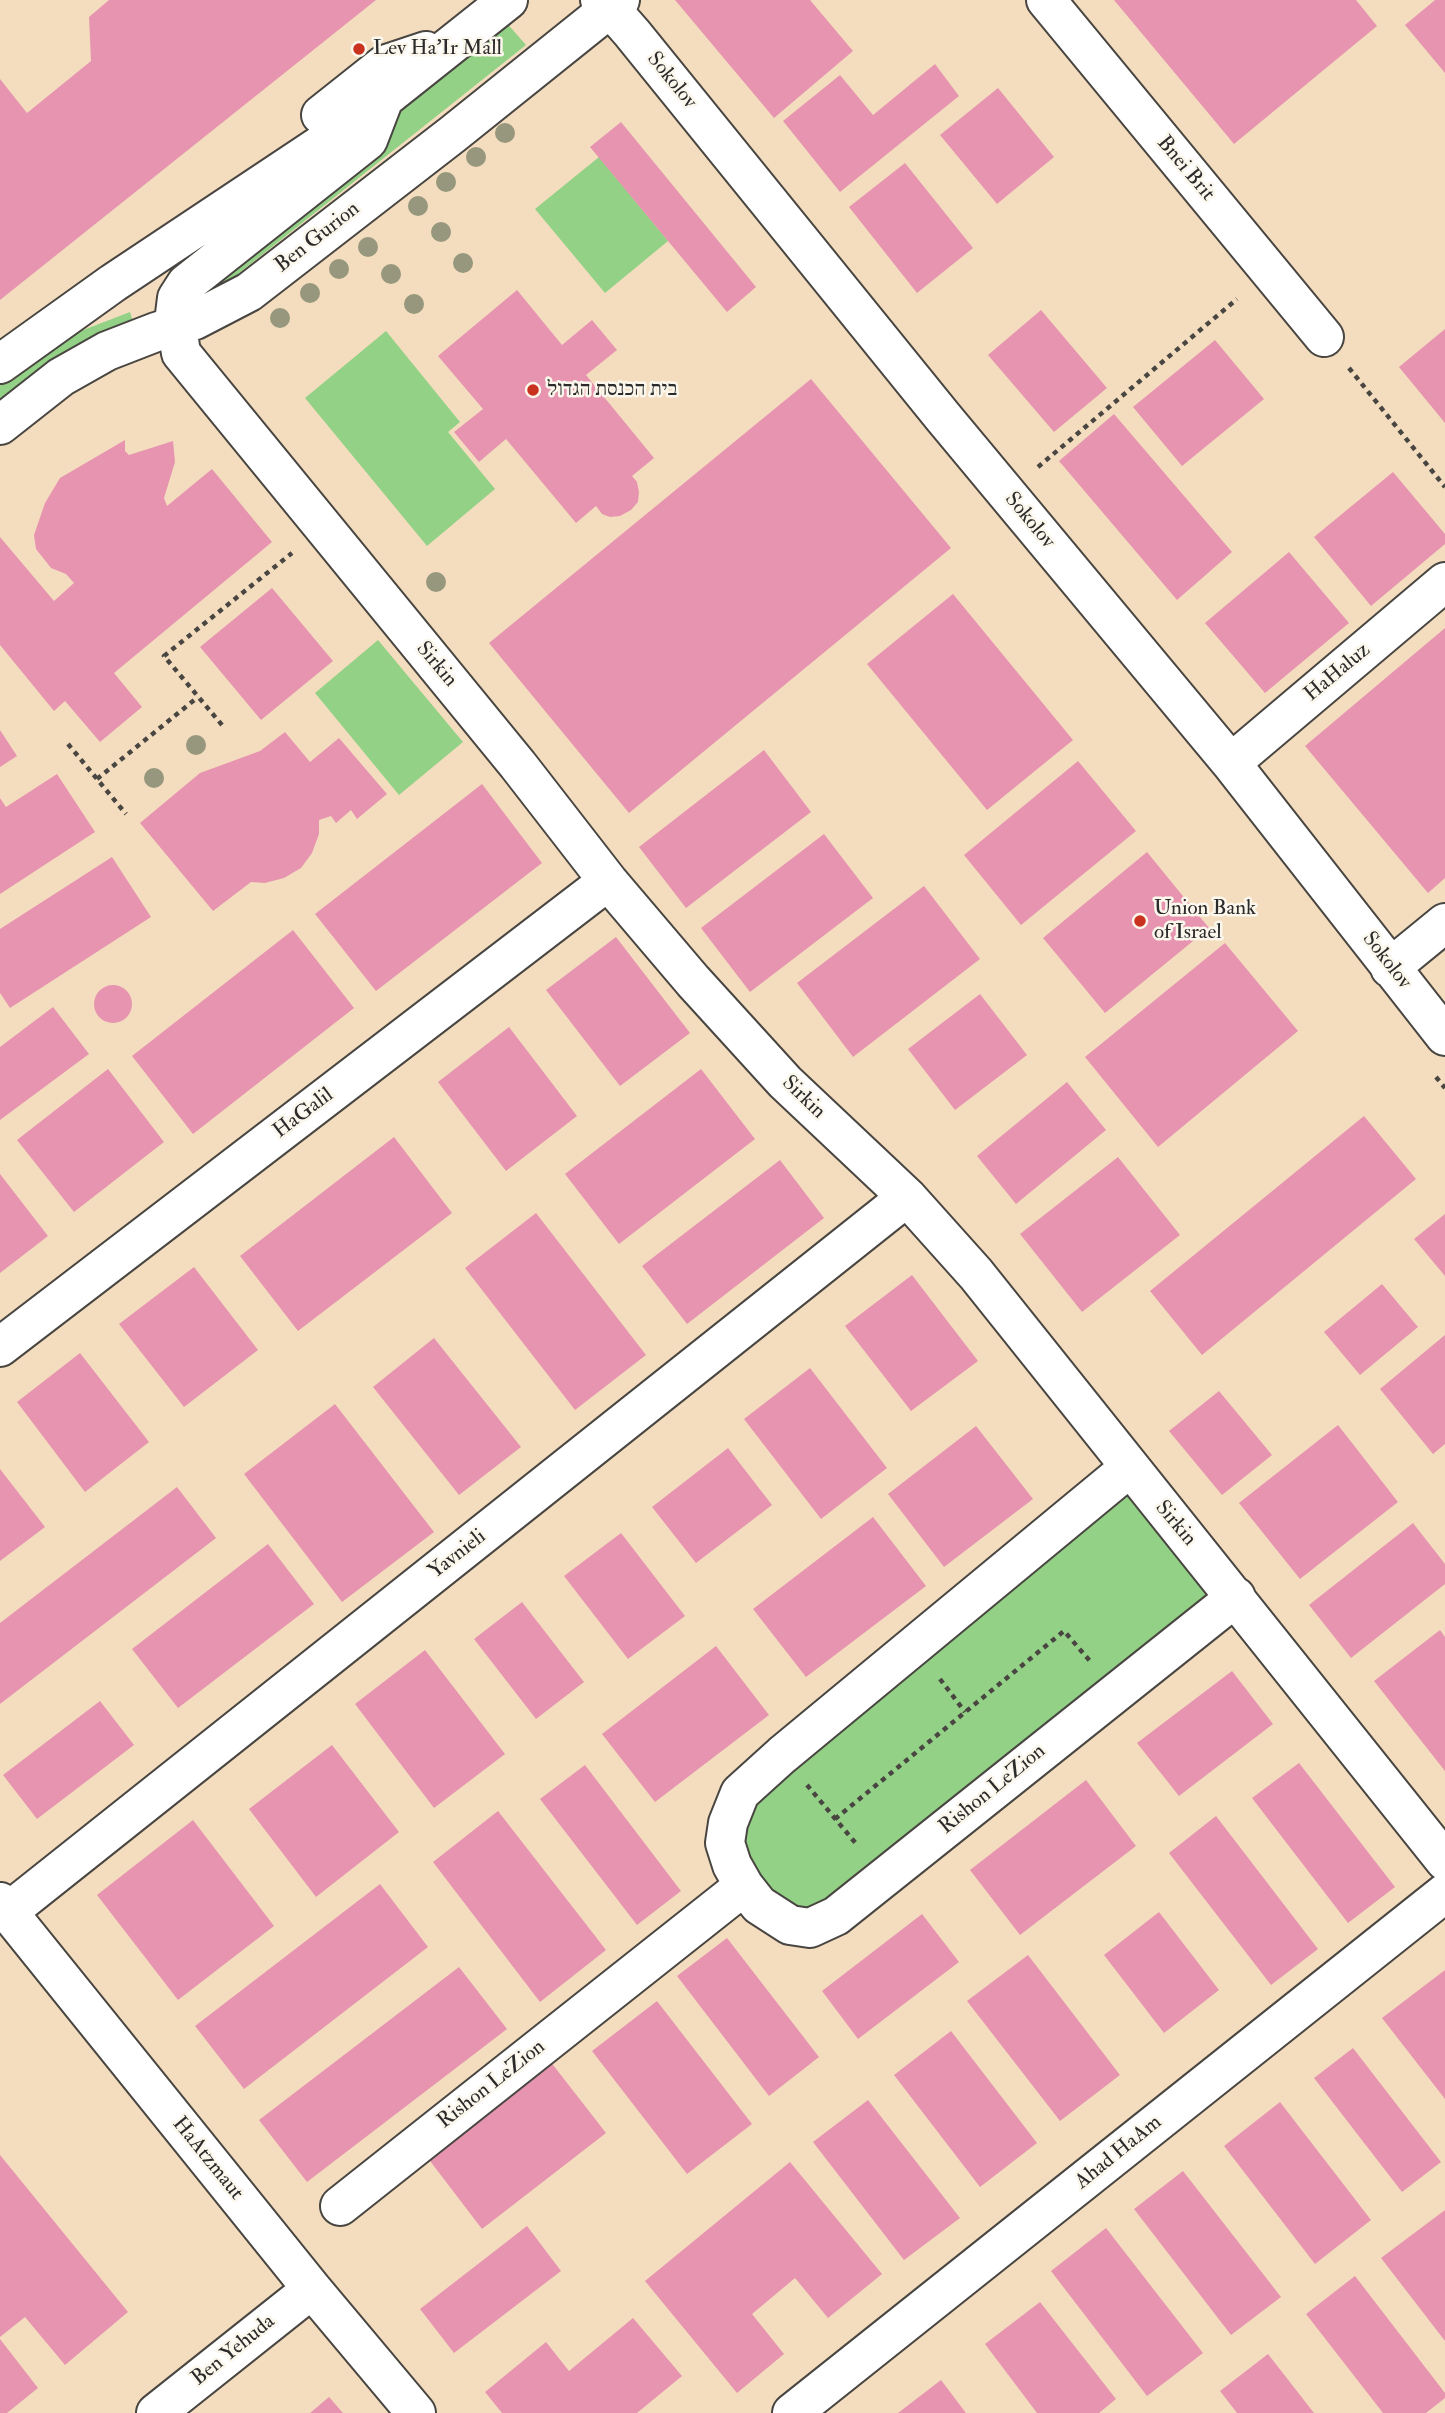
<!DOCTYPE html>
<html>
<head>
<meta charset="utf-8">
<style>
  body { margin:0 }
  canvas { display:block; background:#f4ddbf }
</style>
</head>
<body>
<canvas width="1445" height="2413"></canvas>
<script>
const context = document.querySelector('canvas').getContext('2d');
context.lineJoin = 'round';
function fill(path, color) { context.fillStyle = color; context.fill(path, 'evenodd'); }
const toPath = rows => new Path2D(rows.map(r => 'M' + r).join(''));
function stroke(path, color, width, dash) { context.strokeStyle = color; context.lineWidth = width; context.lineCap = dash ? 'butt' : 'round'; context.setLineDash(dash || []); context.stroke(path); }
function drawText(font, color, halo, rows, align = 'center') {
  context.font = font + ' "IM FELL Double Pica","Frank Ruhl Libre",serif'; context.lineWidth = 5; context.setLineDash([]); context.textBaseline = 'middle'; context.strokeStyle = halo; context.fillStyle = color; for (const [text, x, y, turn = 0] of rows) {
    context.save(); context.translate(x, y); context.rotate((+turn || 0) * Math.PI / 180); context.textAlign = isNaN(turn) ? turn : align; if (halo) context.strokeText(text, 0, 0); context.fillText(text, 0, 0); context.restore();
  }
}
fill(toPath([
  [505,21,526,45,204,301,197,292,401,107],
  [599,157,668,241,605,293,535,209],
  [130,312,134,325,0,402,0,385,51,347,78,332],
  [386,331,460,422,448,432,495,489,427,546,305,398],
  [378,640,463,742,399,795,315,693],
  [1129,1468,1236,1597,884,1877,790,1925,728,1823]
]), '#93d186');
fill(toPath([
  [109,0,376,0,0,300,0,79,27,113,91,61,89,17],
  [675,0,810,0,853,51,774,118],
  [1114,0,1356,0,1377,26,1234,144],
  [1435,0,1445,0,1445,73,1405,25],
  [935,64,959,96,840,192,783,121,840,75,873,115],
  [998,88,1054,157,997,204,940,135],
  [621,122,756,287,727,312,590,147],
  [905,163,973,248,917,293,849,207],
  [517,290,562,345,592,320,617,350,586,375,654,458,632,476,637,482,639,492,638,502,631,510,620,516,610,517,602,514,596,506,576,523,506,439,479,462,454,432,483,409,438,356],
  [1041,310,1107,388,1054,432,988,355],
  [1445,329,1445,423,1399,367],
  [1215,340,1264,399,1182,466,1133,407],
  [811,379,951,548,629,813,489,643],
  [1114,414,1232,552,1177,600,1059,461],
  [125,440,125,451,129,455,173,441,175,462,164,498,167,506,212,469,272,542,114,673,142,707,100,742,65,701,54,711,0,645,0,537,54,601,74,583,66,574,51,568,36,549,34,535,45,503,60,478],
  [1393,472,1445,534,1445,544,1371,606,1314,537],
  [1289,552,1349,623,1265,693,1205,623],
  [272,588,333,661,261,720,200,647],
  [953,594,1073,740,987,810,867,664],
  [1445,628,1445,878,1428,893,1305,746],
  [0,730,17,756,0,767],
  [285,732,310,762,339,738,387,794,357,819,351,810,336,823,331,816,319,820,319,834,312,853,301,868,284,878,265,883,251,882,213,911,140,823,200,773,260,751],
  [764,750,811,812,686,908,639,847],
  [1078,761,1136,831,1021,925,964,855],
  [57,774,95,832,0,894,0,798,6,807],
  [482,784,542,863,376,991,315,914],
  [824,834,873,898,750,992,701,928],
  [1147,852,1209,928,1105,1013,1043,938],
  [112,857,151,917,10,1008,0,993,0,929],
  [924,886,980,959,853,1057,797,983],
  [293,930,354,1008,193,1134,132,1056],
  [616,937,690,1033,620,1086,546,990],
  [1225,943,1298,1031,1158,1147,1085,1057],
  '94 1004a19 19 0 1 1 38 0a19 19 0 1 1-38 0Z',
  [980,994,1027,1055,955,1110,908,1049],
  [53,1007,89,1054,0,1120,0,1047],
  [509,1027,577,1116,506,1171,438,1082],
  [108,1069,164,1142,74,1212,17,1140],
  [701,1069,755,1139,619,1244,565,1174],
  [1067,1082,1106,1130,1016,1204,977,1156],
  [1364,1116,1416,1179,1202,1355,1150,1291],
  [394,1137,452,1213,298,1331,240,1256],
  [1118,1157,1180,1235,1082,1312,1020,1234],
  [780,1160,824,1218,687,1324,642,1266],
  [0,1174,48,1236,0,1273],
  [536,1213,646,1355,575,1410,465,1268],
  [1445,1214,1445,1276,1414,1239],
  [194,1267,258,1350,184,1407,119,1324],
  [912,1275,978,1361,911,1411,845,1326],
  [1382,1284,1418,1327,1360,1375,1324,1332],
  [1445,1335,1445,1444,1433,1454,1380,1389],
  [434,1338,521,1447,459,1495,373,1387],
  [80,1353,149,1442,85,1492,17,1402],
  [810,1368,887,1468,821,1519,744,1419],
  [1219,1391,1272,1455,1222,1495,1169,1431],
  [335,1404,434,1532,342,1602,244,1474],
  [1338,1425,1398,1502,1300,1579,1239,1503],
  [976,1426,1033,1499,944,1567,888,1494],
  [728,1448,772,1505,696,1563,652,1507],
  [0,1469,45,1527,0,1561],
  [177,1487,216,1538,0,1704,0,1623],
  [873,1517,926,1586,806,1677,753,1609],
  [1413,1523,1445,1564,1445,1584,1351,1658,1309,1605],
  [621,1533,685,1616,628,1659,564,1576],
  [268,1544,314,1604,178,1708,132,1649],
  [522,1602,584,1682,536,1719,474,1639],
  [1440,1630,1445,1637,1445,1771,1374,1681],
  [716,1646,769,1715,655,1802,602,1734],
  [425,1650,505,1754,434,1808,355,1704],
  [1232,1671,1273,1724,1179,1796,1137,1743],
  [100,1701,134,1745,37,1819,3,1775],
  [332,1745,399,1832,316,1897,249,1809],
  [1299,1763,1395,1887,1348,1923,1252,1798],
  [585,1765,681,1891,637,1925,540,1799],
  [1086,1780,1136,1846,1020,1935,970,1870],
  [498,1811,606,1950,540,2002,433,1862],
  [1216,1816,1318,1949,1271,1985,1169,1853],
  [193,1820,274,1926,178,2000,97,1895],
  [380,1884,428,1947,244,2089,195,2026],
  [1159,1912,1219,1990,1164,2033,1104,1955],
  [922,1914,959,1962,858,2039,822,1991],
  [727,1938,819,2057,769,2096,677,1976],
  [1028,1955,1120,2075,1060,2121,967,2001],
  [459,1967,507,2029,307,2182,259,2120],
  [1445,1970,1445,2099,1382,2018],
  [657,2001,752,2124,687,2174,592,2051],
  [951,2031,1037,2143,980,2187,894,2075],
  [1353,2048,1441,2162,1402,2192,1314,2078],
  [550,2061,606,2133,482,2229,427,2157],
  [868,2100,960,2218,904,2260,813,2142],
  [1280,2102,1371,2220,1315,2264,1224,2146],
  [0,2155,128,2312,65,2365,25,2317,0,2337],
  [790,2162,882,2274,828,2318,795,2278,752,2314,784,2354,737,2393,645,2281],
  [1183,2171,1281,2297,1231,2335,1134,2209],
  [1445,2210,1445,2341,1381,2258],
  [527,2226,561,2271,454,2353,420,2309],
  [1106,2228,1203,2353,1147,2396,1051,2271],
  [1355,2276,1445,2393,1445,2398,1426,2413,1383,2413,1306,2314],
  [1040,2302,1116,2399,1099,2413,1037,2413,985,2344],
  [633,2318,682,2376,637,2413,502,2413,485,2392,546,2342,569,2371],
  [0,2339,38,2388,7,2413,0,2413],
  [1268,2354,1314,2413,1237,2413,1220,2391],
  [941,2380,966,2413,898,2413],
  [329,2397,343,2413,310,2413]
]), '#e694af');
const minor = toPath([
  [600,0,610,8,632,33,943,417,1231,763,1445,1036],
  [1046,0,1324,337],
  [383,101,368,140,186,284,177,298,175,314,181,353,518,765,608,881,693,981,785,1082,907,1197,976,1274,1445,1861],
  [321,115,384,65,426,51],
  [0,364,113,283,352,124,508,0],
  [0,425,61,377,107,351,156,332,195,320,249,292,453,134,620,0],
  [1231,763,1445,582],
  [1390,968,1445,923],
  [0,1347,608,881],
  [1129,1468,782,1755,740,1793,728,1823,725,1843,732,1865,744,1886,759,1905,790,1925,810,1928,836,1916,1236,1597],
  [0,1902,312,2289,416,2413],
  [8,1912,907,1197],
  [340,2206,744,1886],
  [156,2413,312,2289],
  [792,2413,1445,1893]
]);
stroke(minor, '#494641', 42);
stroke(toPath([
  [1349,368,1445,487],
  [1038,467,1237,299],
  [222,725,164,656,292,553],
  [68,744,126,814],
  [97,779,198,697],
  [1436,1077,1445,1088],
  [940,1679,965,1712],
  [807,1785,858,1846],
  [835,1819,1064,1631,1090,1661]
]), '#494641', 4.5, [5, 5]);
stroke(minor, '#fff', 38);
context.fillStyle = '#96977c';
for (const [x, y] of [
  [505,133],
  [476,157],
  [446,182],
  [418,206],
  [441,232],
  [368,247],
  [463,263],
  [339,269],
  [391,274],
  [310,293],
  [414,304],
  [280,318],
  [436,582],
  [196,745],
  [154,778]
]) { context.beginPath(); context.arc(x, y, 10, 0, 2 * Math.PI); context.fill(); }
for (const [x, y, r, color] of [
  [359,49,7,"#c8321e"],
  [533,390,7,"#c8321e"],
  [1140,921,7,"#c8321e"]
]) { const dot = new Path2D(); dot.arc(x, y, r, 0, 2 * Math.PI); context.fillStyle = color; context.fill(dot); stroke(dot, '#fbf7ec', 2.5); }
drawText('21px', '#2b2b2b', '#fbf7ec', [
  ["Lev Ha'Ir Mall",373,49],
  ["בית הכנסת הגדול",547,390],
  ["Union Bank",1154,909],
  ["of Israel",1154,933]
], 'left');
drawText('21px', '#2b2b2b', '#fbf7ec', [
  ["Sokolov",671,81,51],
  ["Bnei Brit",1185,169,50],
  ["Ben Gurion",318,238,-38],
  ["Sokolov",1029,521,50],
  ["Sirkin",436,665,50],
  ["HaHaluz",1338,673,-40],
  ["Sokolov",1386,961,52],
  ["Sirkin",803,1098,44],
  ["HaGalil",304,1114,-37],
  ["Sirkin",1175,1524,50],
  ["Yavnieli",458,1555,-38],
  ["Rishon LeZion",993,1790,-39],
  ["Rishon LeZion",492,2085,-38],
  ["Ahad HaAm",1119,2153,-39],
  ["HaAtzmaut",207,2159,51],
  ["Ben Yehuda",234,2351,-39]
]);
</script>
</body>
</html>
